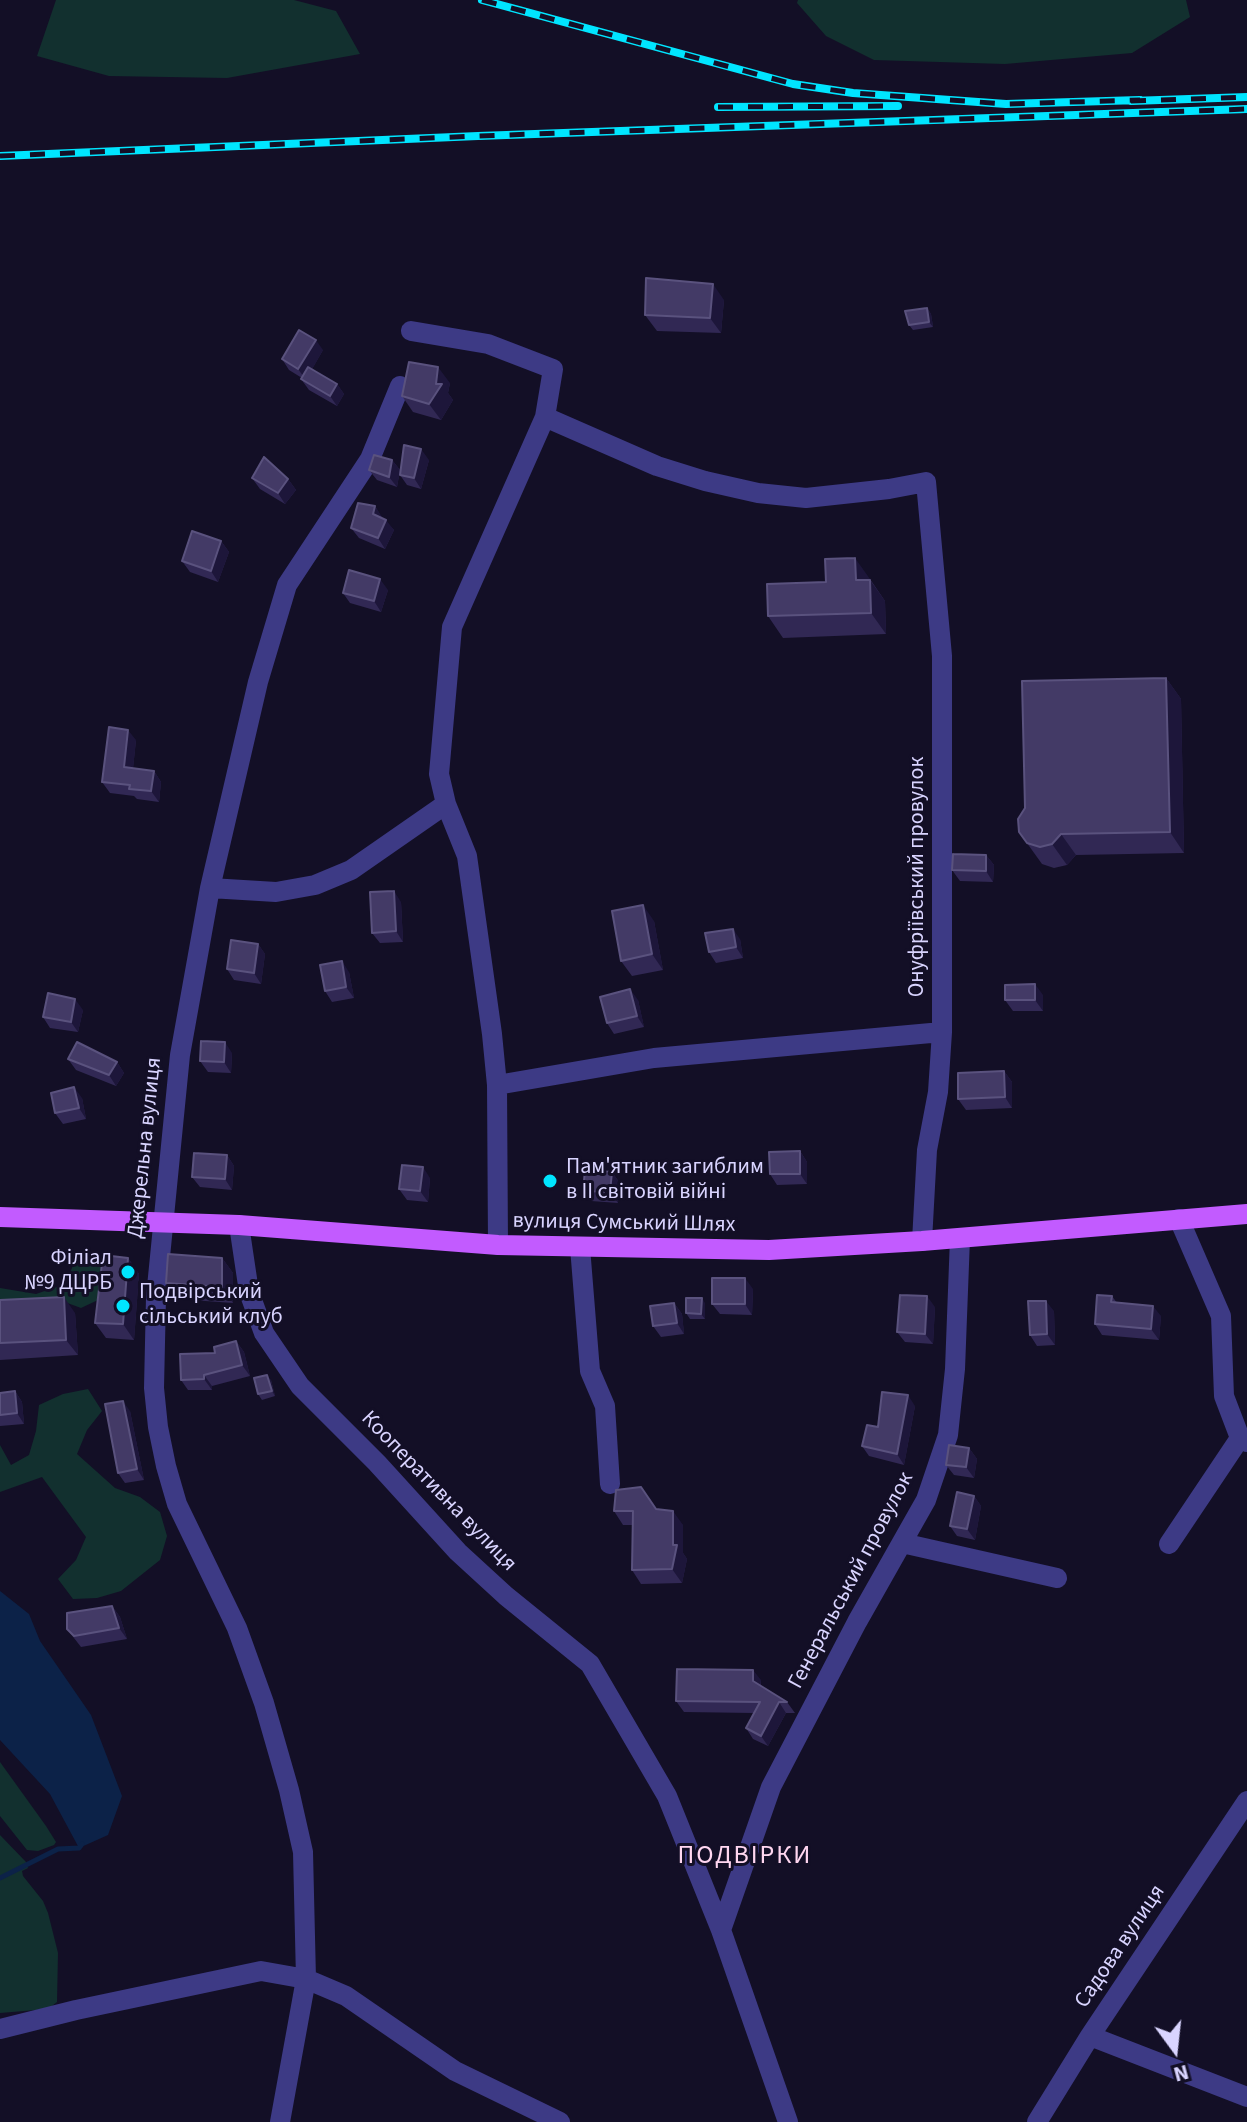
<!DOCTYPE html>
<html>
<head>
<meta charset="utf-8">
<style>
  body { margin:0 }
  #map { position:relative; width:1247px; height:2122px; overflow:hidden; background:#130f26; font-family:"Source Sans 3",sans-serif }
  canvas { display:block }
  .north { position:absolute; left:1135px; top:2010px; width:80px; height:80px; -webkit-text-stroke:6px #130f26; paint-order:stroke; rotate:165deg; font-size:22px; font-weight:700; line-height:32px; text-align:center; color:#d9d4ff }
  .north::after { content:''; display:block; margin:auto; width:28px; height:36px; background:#d9d4ff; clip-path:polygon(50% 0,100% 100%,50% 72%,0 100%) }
</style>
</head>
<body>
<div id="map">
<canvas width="1247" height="2122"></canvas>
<div class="north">N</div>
</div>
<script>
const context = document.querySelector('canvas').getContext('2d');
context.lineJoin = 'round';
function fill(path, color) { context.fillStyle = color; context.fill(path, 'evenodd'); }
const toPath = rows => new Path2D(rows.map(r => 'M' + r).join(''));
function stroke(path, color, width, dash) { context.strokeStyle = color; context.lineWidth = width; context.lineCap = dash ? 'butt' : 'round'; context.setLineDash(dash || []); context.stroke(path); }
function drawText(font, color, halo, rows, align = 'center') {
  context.font = font + ' "Source Sans 3",sans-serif'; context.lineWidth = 6; context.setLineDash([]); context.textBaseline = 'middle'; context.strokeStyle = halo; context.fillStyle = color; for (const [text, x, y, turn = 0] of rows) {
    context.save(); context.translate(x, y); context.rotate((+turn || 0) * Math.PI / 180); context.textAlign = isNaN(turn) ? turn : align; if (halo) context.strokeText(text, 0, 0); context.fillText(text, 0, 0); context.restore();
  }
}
fill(toPath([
  [56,0,294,0,336,11,360,54,227,78,109,76,37,56],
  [798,0,1186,0,1190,17,1132,53,1005,64,874,60,826,36,797,3],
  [78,1254,104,1262,98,1300,81,1308,62,1301,0,1320,0,1288,36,1294,65,1284],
  [88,1389,102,1411,87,1430,77,1454,115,1488,140,1497,160,1512,167,1536,160,1560,121,1591,97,1598,73,1599,58,1579,76,1560,86,1537,42,1477,0,1492,0,1445,11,1465,29,1455,36,1431,39,1405,63,1394],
  [0,1762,46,1826,56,1842,54,1845,38,1851,27,1850,0,1816],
  [0,1835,26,1862,28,1868,22,1871,23,1876,43,1901,48,1913,58,1953,57,2002,48,2009,0,2013]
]), '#12302f');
fill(toPath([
  [0,1591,29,1614,40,1641,91,1715,122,1796,108,1835,79,1848,50,1794,0,1740]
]), '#0c2248');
stroke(toPath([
  [0,1878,58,1849,79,1848,82,1844]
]), '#0c2248', 5);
stroke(toPath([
  [411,331,488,344,553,369,545,417,452,627,439,774,446,804,467,856,492,1034,497,1085,498,1245],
  [545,417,657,466,705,481,758,493,806,498,889,489,926,482,942,656,942,1032,938,1092,927,1150,922,1241],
  [210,888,276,892,315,885,351,870,446,804],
  [497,1085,654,1058,942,1032],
  [1179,1219,1221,1316,1224,1396,1240,1438,1247,1442],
  [239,1225,249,1292,264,1333,300,1386,377,1463,458,1552,506,1596,590,1664,667,1796,721,1930,788,2122],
  [580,1247,590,1371,605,1406,610,1484],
  [902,1543,1057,1578],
  [1169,1544,1240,1438],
  [721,1930,771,1787,857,1622,926,1500,948,1435,955,1369,960,1238],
  [0,2029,76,2010,261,1971,306,1979,346,1996,455,2071,560,2122],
  [1090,2036,1247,2097],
  [280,2122,306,1979,303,1852,289,1790,264,1703,237,1628,177,1504,166,1466,158,1427,154,1388,156,1297,180,1055,210,888,258,682,287,585,370,459,400,386],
  [1037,2122,1090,2036,1247,1801]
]), '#3d3a85', 20);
stroke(toPath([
  [0,1217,239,1225,498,1245,769,1250,922,1241,1247,1214]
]), '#c25bff', 20);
const rail = toPath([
  [482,0,793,84,853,93,1006,104,1140,100],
  [1131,101,1247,97],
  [718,107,898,106],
  [0,156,478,136,1247,109]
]);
stroke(rail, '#00e5ff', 8);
stroke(rail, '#130f26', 5, [15]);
fill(toPath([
  [724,300,721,333,657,331,645,315],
  [927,308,931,314,933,327,913,330,909,325],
  [323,350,312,369,337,384,344,394,337,406,309,390,301,379,302,378,289,370,282,359],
  [450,383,448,393,453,400,441,420,413,412,402,396],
  [392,460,400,470,397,487,377,480,369,470],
  [429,460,421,489,407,485,400,475],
  [252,478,288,479,296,490,285,504,260,489],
  [375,506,382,518,394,530,385,549,359,538,351,528],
  [221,541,229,552,218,582,190,572,182,561],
  [870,579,885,601,886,634,783,638,768,616,826,582],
  [388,590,381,612,350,603,343,593],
  [1166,678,1181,699,1184,853,1076,855,1067,865,1054,868,1042,864,1019,832],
  [136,740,133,768,154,771,161,782,159,802,137,799,134,796,110,793,102,782],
  [986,855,994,865,993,882,960,881,952,870],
  [401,902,403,942,380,943,372,933],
  [654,921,663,970,632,976,621,961],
  [740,939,743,958,716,963,709,952],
  [258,944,265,954,261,984,234,980,227,969],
  [349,972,354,998,332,1002,325,991],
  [1043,995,1043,1011,1013,1011,1005,1000],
  [638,1000,644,1027,614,1034,607,1023],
  [83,1010,78,1032,50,1028,43,1017],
  [232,1053,231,1073,208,1072,200,1061],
  [68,1059,117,1062,124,1073,116,1086,76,1070],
  [1004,1071,1012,1082,1012,1108,966,1110,958,1099],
  [82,1098,86,1119,63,1124,55,1113],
  [800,1151,807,1162,807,1184,777,1185,770,1174],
  [227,1155,234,1166,232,1190,200,1187,192,1177],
  [612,1172,619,1182,618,1203,591,1201,583,1191],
  [430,1178,428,1202,407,1200,399,1189],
  [128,1258,139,1274,134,1340,106,1338,95,1323],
  [222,1258,233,1273,233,1303,177,1299,166,1283],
  [753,1289,752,1315,720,1314,712,1304],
  [1112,1296,1117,1303,1161,1316,1159,1340,1102,1335,1095,1324],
  [0,1300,75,1313,78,1355,0,1360],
  [674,1303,682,1314,684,1334,661,1337,653,1326],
  [705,1303,705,1319,690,1319,686,1313],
  [935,1307,933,1344,905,1342,897,1332],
  [1054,1311,1055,1345,1037,1346,1030,1335],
  [236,1341,244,1352,250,1376,212,1386,212,1390,188,1390,181,1380,215,1353],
  [271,1380,275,1396,262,1400,258,1394],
  [15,1391,22,1402,24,1424,0,1426,0,1393],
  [915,1406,904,1465,869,1456,862,1446,878,1427],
  [130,1411,144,1480,125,1483,118,1473],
  [969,1448,977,1459,974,1478,954,1475,946,1465],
  [974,1496,981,1506,975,1540,957,1536,950,1526],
  [656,1509,683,1525,683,1553,687,1559,682,1583,641,1584,632,1570,633,1525,623,1525,614,1511],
  [112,1606,120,1617,127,1639,81,1647,67,1629],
  [761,1680,761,1686,787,1702,795,1713,786,1713,768,1746,753,1739,746,1728,754,1713,684,1712,676,1701]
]), '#312854');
fill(toPath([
  [713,284,724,300,721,333,710,318],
  [927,308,931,314,933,327,929,322],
  [316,340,323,350,306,380,298,369],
  [438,367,450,383,448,393,453,400,441,420,429,404,436,384],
  [337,384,344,394,337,406,330,396],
  [421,449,429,460,421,489,414,478],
  [392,460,400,470,397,487,389,477],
  [288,479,296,490,285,504,278,493],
  [375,506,382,517,380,524,373,514],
  [386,520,394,530,385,549,378,538],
  [221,541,229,552,218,582,211,571],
  [855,558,870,579,870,601,856,580],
  [380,579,388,590,381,612,374,601],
  [870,580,885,601,886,634,871,613],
  [1166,678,1181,699,1184,853,1170,832],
  [128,730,136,740,132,778,124,767],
  [154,771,161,782,159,802,151,791],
  [1061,834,1076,855,1067,865,1052,844],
  [986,855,994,865,993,882,986,871],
  [394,891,401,902,403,942,396,931],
  [643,905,654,921,663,970,652,954],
  [733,929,740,939,743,958,736,947],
  [258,944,265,954,261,984,254,973],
  [342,961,349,972,354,998,346,987],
  [1035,984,1043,995,1043,1011,1035,1000],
  [630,989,638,1000,644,1027,637,1016],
  [75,999,83,1010,78,1032,71,1022],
  [225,1042,232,1053,231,1073,224,1062],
  [117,1062,124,1073,116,1086,109,1075],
  [1004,1071,1012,1082,1012,1108,1005,1097],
  [74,1087,82,1098,86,1119,79,1108],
  [800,1151,807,1162,807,1184,800,1174],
  [227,1155,234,1166,232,1190,225,1179],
  [423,1167,430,1178,428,1202,420,1191],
  [612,1172,619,1182,618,1203,610,1192],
  [128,1258,139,1274,134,1340,123,1324],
  [222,1258,233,1273,233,1303,222,1287],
  [745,1278,753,1289,752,1315,745,1304],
  [927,1296,935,1307,933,1344,925,1334],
  [64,1297,75,1313,78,1355,66,1340],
  [702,1298,705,1303,705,1319,701,1314],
  [1046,1301,1054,1311,1055,1345,1047,1334],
  [674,1303,682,1314,684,1334,677,1323],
  [1153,1306,1161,1316,1159,1340,1151,1329],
  [236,1341,244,1352,250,1376,242,1365],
  [204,1375,212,1386,212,1390,204,1379],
  [267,1375,271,1380,275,1396,272,1391],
  [15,1391,22,1402,24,1424,17,1413],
  [908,1395,915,1406,904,1465,897,1454],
  [123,1401,130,1411,144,1480,137,1469],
  [969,1448,977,1459,974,1478,966,1467],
  [974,1496,981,1506,975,1540,967,1529],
  [673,1511,683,1525,683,1553,687,1559,682,1583,672,1569],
  [112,1606,120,1617,127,1639,119,1628],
  [753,1670,761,1680,760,1692,753,1681],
  [779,1702,786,1713,768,1746,761,1736]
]), '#1d163a');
const building = toPath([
  [646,278,713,284,710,318,645,315,646,278],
  [927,308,929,322,909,325,905,311,927,308],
  [299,330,316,340,298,369,282,359,299,330],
  [409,362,438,367,436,384,442,384,429,404,402,396,409,362],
  [308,367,337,384,330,396,301,379,308,367],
  [404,445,421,449,414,478,400,475,404,445],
  [374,455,392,460,389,477,369,470,374,455],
  [264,457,288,479,278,493,252,478,264,457],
  [358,503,375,506,373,514,386,520,378,538,351,528,358,503],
  [192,531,221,541,211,571,182,561,192,531],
  [855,558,856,580,870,580,871,613,768,616,767,584,826,582,825,559,855,558],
  [349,570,380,579,374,601,343,593,349,570],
  [1166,678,1170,832,1061,834,1052,844,1040,847,1027,843,1019,832,1018,819,1025,808,1022,681,1166,678],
  [109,727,128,730,124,767,154,771,151,791,129,789,130,785,102,782,109,727],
  [953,854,986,855,986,871,952,870,953,854],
  [394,891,396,931,372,933,370,892,394,891],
  [643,905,652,954,621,961,612,911,643,905],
  [733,929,736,947,709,952,705,933,733,929],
  [231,940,258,944,254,973,227,969,231,940],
  [342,961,346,987,325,991,320,965,342,961],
  [1035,984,1035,1000,1005,1000,1005,985,1035,984],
  [630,989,637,1016,607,1023,600,997,630,989],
  [48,993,75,999,71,1022,43,1017,48,993],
  [201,1041,225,1042,224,1062,200,1061,201,1041],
  [77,1042,117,1062,109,1075,68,1059,77,1042],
  [1004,1071,1005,1097,958,1099,958,1073,1004,1071],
  [74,1087,79,1108,55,1113,51,1093,74,1087],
  [800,1151,800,1174,770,1174,769,1152,800,1151],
  [194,1153,227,1155,225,1179,192,1177,194,1153],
  [402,1165,423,1167,420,1191,399,1189,402,1165],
  [585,1170,612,1172,610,1192,583,1191,585,1170],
  [168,1254,222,1258,222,1287,166,1283,168,1254],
  [103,1255,128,1258,123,1324,95,1323,103,1255],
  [712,1278,745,1278,745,1304,712,1304,712,1278],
  [900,1295,927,1296,925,1334,897,1332,900,1295],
  [1097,1295,1112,1296,1111,1302,1153,1306,1151,1329,1095,1324,1097,1295],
  [64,1297,66,1340,0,1343,0,1300,64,1297],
  [686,1298,702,1298,701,1314,686,1313,686,1298],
  [1028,1301,1046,1301,1047,1334,1030,1335,1028,1301],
  [674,1303,677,1323,653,1326,650,1306,674,1303],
  [236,1341,242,1365,204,1375,204,1379,181,1380,180,1354,215,1353,214,1347,236,1341],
  [267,1375,272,1391,258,1394,254,1378,267,1375],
  [15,1391,17,1413,0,1415,0,1393,15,1391],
  [882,1392,908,1395,897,1454,862,1446,867,1425,878,1427,882,1392],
  [123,1401,137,1469,118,1473,105,1404,123,1401],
  [949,1445,969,1448,966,1467,946,1465,949,1445],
  [641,1487,656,1509,673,1511,673,1545,677,1545,672,1569,632,1570,633,1511,614,1511,616,1490,641,1487],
  [957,1492,974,1496,967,1529,950,1526,957,1492],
  [112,1606,119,1628,74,1636,67,1629,67,1613,112,1606],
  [677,1669,753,1670,753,1681,787,1702,779,1702,761,1736,746,1728,760,1702,676,1701,677,1669]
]);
fill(building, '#433a66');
stroke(building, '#5a527e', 2);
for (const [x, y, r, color] of [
  [550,1181,8,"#00e5ff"],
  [128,1272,8,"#00e5ff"],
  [123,1306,8,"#00e5ff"]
]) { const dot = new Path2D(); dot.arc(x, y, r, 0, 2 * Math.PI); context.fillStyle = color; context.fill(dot); stroke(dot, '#130f26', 3); }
drawText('22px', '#d9d4ff', '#130f26', [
  ["Онуфріївський провулок",918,877,-90],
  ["Джерельна вулиця",146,1148,-84],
  ["вулиця Сумський Шлях",624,1224,1],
  ["Кооперативна вулиця",438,1492,46],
  ["Генеральський провулок",852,1581,-62],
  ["Садова вулиця",1121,1947,-56]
]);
drawText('22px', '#d9d4ff', '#130f26', [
  ["Пам'ятник загиблим",566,1168],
  ["в II світовій війні",566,1193],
  ["Філіал",112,1259,"right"],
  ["№9 ДЦРБ",112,1284,"right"],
  ["Подвірський",139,1293],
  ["сільський клуб",139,1318]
], 'left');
context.letterSpacing = '2px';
drawText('26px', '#ffd6f0', '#130f26', [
  ["ПОДВІРКИ",745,1857]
]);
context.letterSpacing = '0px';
</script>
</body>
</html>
